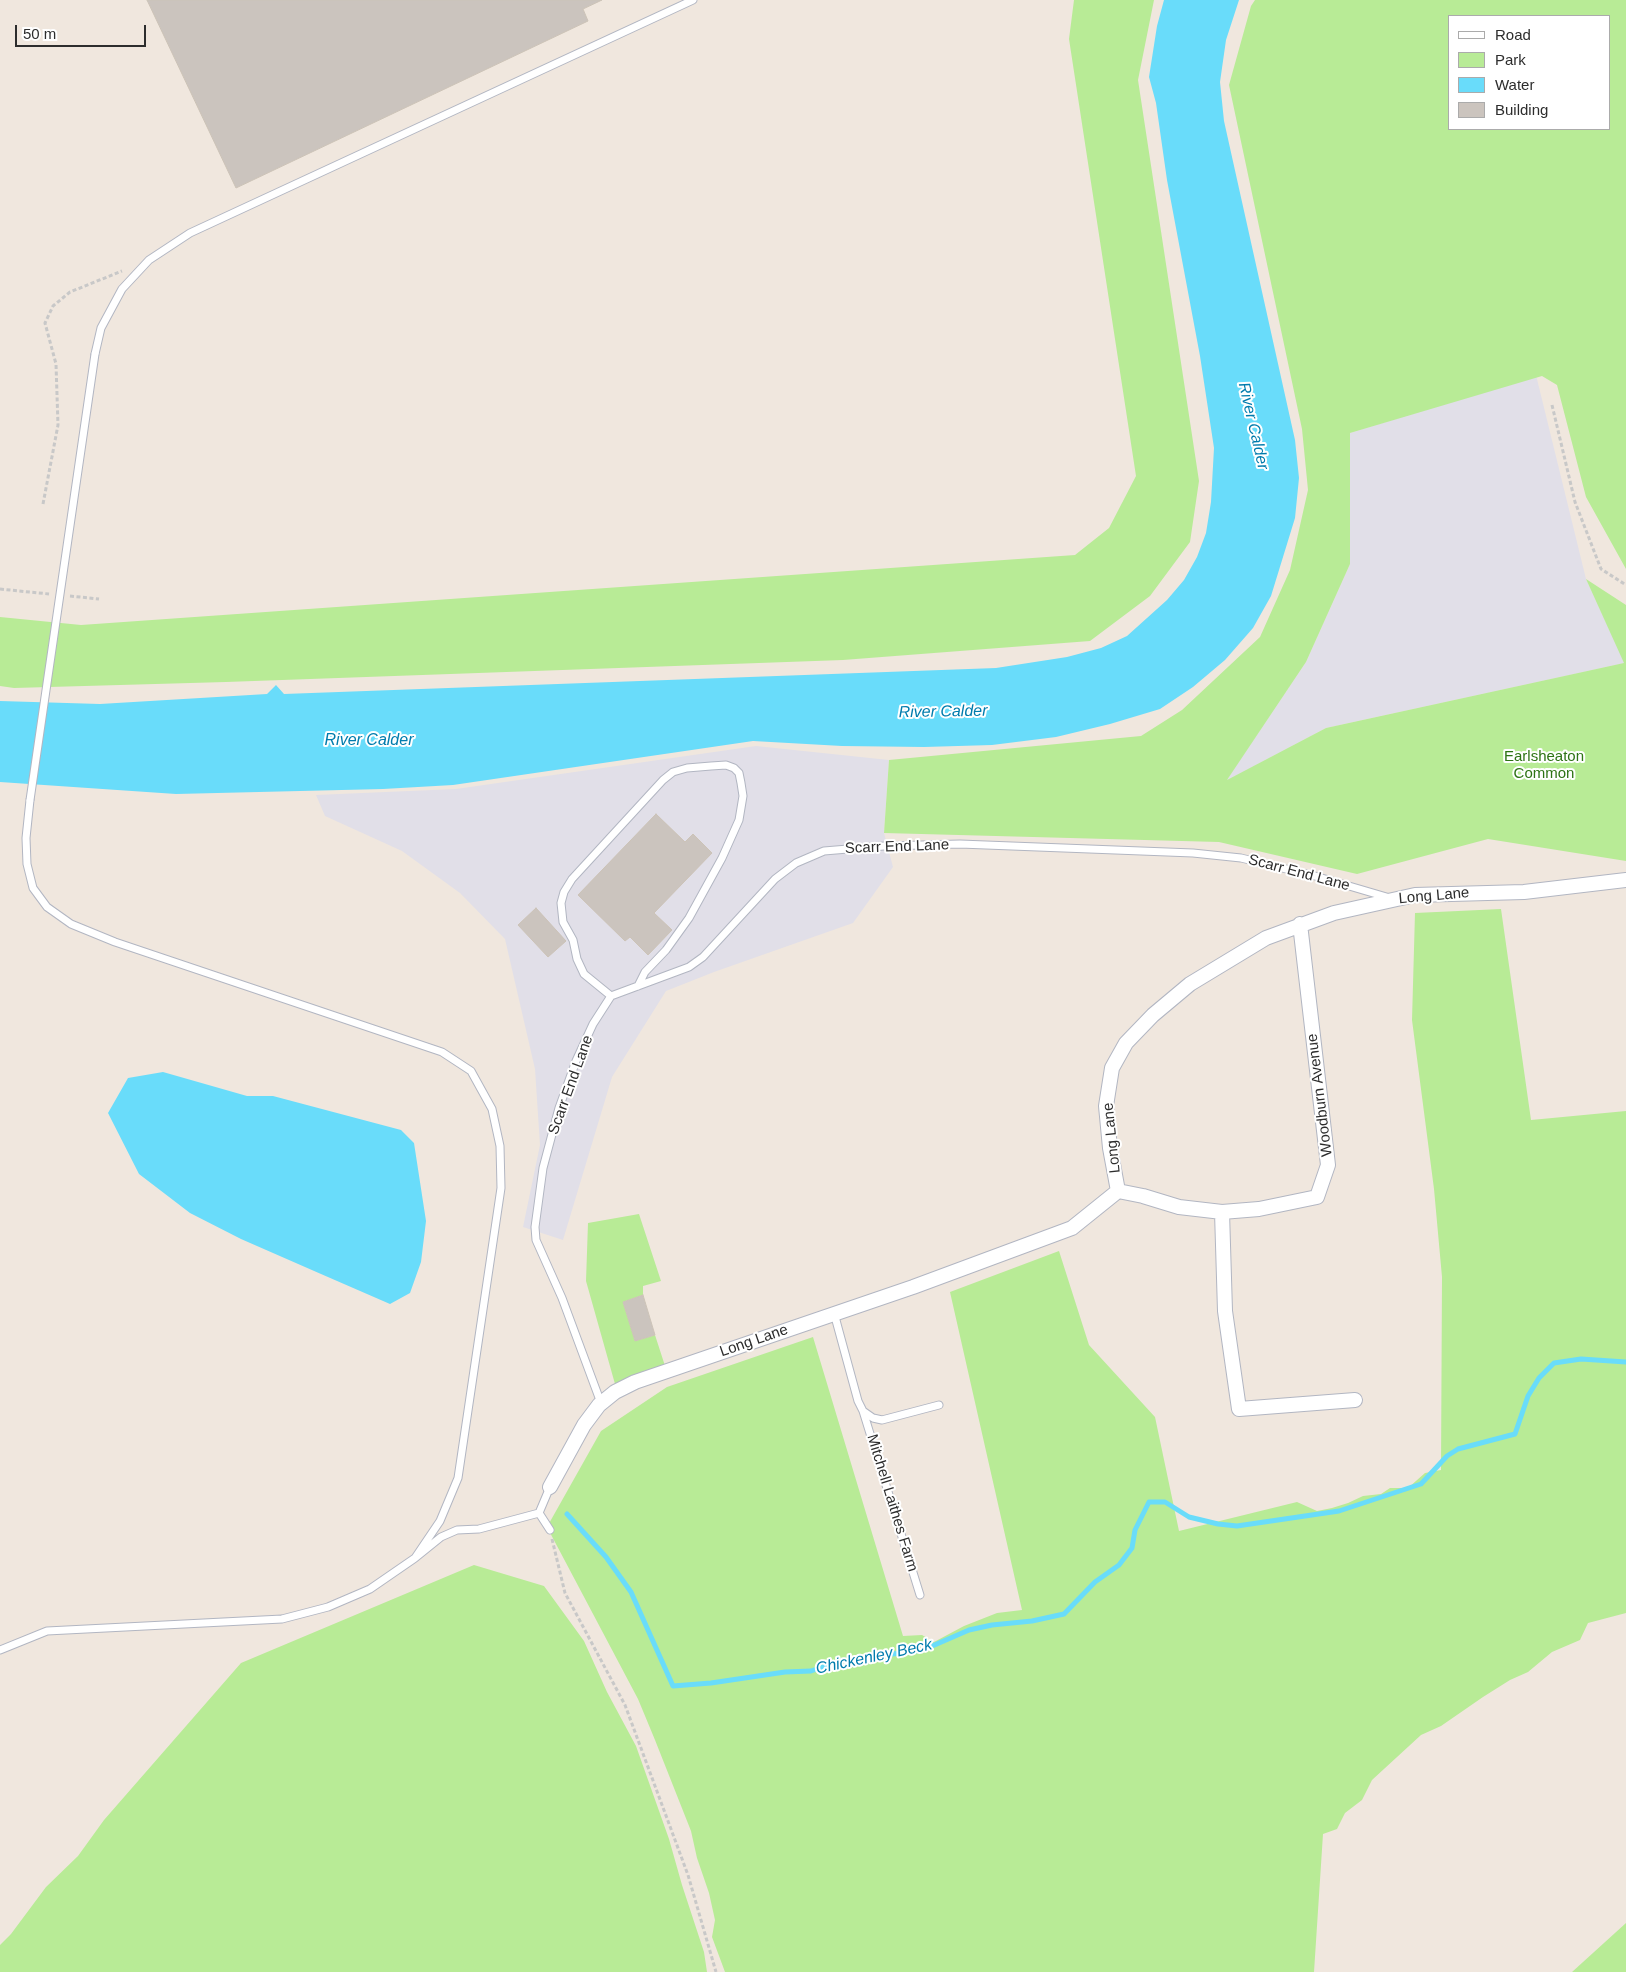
<!DOCTYPE html>
<html>
<head>
<meta charset="utf-8">
<style>
  body { margin:0 }
  #map { position:relative; width:1626px; height:1972px; overflow:hidden; background:#f0e7de; font-family:Helvetica,sans-serif }
  canvas { display:block }
  .legend { position:absolute; left:1448px; top:15px; width:162px; height:115px; box-sizing:border-box; background:#fff; border:1px solid #ababab; margin:0; padding:6px 9px; list-style:none; font-size:15px; color:#2d2d2d }
  .legend li { display:flex; align-items:center; gap:10px; height:25px }
  .legend b { width:25px; border:1px solid #ababab }
  .scale { position:absolute; left:15px; top:25px; width:131px; height:22px; box-sizing:border-box; border:2px solid #2d2d2d; border-top:0; padding-left:6px; font-size:15px; line-height:18px; white-space:nowrap; color:#2d2d2d; -webkit-text-stroke:4px #fff; paint-order:stroke }
</style>
</head>
<body>
<div id="map">
<canvas width="1626" height="1972"></canvas>
<ul class="legend">
<li><b style="height:6px;background:#fff"></b>Road</li>
<li><b style="height:14px;background:#b8eb96"></b>Park</li>
<li><b style="height:14px;background:#69dcfa"></b>Water</li>
<li><b style="height:14px;background:#cbc4be"></b>Building</li>
</ul>
<div class="scale">50 m</div>
</div>
<script>
const context = document.querySelector('canvas').getContext('2d');
context.lineJoin = 'round';
function fill(path, color) { context.fillStyle = color; context.fill(path, 'evenodd'); }
const toPath = rows => new Path2D(rows.map(r => 'M' + r).join(''));
function stroke(path, color, width, dash) { context.strokeStyle = color; context.lineWidth = width; context.lineCap = dash ? 'butt' : 'round'; context.setLineDash(dash || []); context.stroke(path); }
function drawText(font, color, halo, rows, align = 'center') {
  context.font = font + ' Helvetica,sans-serif'; context.lineWidth = 4; context.setLineDash([]); context.textBaseline = 'middle'; context.strokeStyle = halo; context.fillStyle = color; for (const [text, x, y, turn = 0] of rows) {
    context.save(); context.translate(x, y); context.rotate((+turn || 0) * Math.PI / 180); context.textAlign = isNaN(turn) ? turn : align; if (halo) context.strokeText(text, 0, 0); context.fillText(text, 0, 0); context.restore();
  }
}
fill(toPath([
  [1536,375,1586,579,1625,663,1326,728,1226,781,1306,662,1350,564,1350,433],
  [756,746,889,760,884,833,893,867,853,923,714,972,666,991,612,1077,563,1240,523,1227,540,1145,535,1069,505,939,460,893,402,851,325,816,316,795,456,789]
]), '#e1dfe8');
fill(toPath([
  [1074,0,1154,0,1138,80,1199,481,1190,542,1150,596,1090,641,843,660,226,682,14,688,0,686,0,617,81,625,1075,555,1109,528,1136,476,1069,39],
  [1255,0,1626,0,1626,569,1586,497,1557,385,1542,376,1350,433,1350,564,1306,662,1227,780,1326,728,1624,663,1586,579,1626,605,1626,861,1488,839,1357,874,1219,842,884,833,889,760,1141,736,1182,710,1260,637,1290,570,1308,490,1302,429,1229,85,1251,6],
  [1450,16,1610,16,1610,129,1450,129],
  [1501,909,1531,1120,1626,1111,1626,1613,1588,1623,1580,1640,1552,1652,1528,1672,1510,1680,1483,1697,1441,1726,1421,1735,1372,1780,1362,1800,1345,1813,1337,1829,1323,1834,1314,1972,725,1972,712,1937,715,1920,709,1893,697,1858,691,1831,655,1740,638,1699,547,1527,601,1431,667,1387,813,1337,903,1636,922,1635,934,1642,964,1626,997,1613,1022,1610,950,1292,1059,1251,1089,1345,1155,1417,1179,1531,1297,1502,1317,1511,1332,1508,1348,1503,1363,1496,1381,1494,1390,1488,1408,1488,1425,1473,1441,1470,1442,1277,1434,1189,1412,1020,1415,913],
  [639,1214,661,1281,643,1286,643,1295,623,1302,635,1341,655,1335,666,1369,615,1384,586,1281,588,1223],
  [474,1565,544,1586,584,1641,607,1692,636,1746,669,1839,682,1885,704,1952,707,1972,0,1972,0,1945,11,1934,46,1887,78,1856,104,1820,241,1663],
  [1626,1923,1626,1972,1572,1972]
]), '#b8eb96');
fill(toPath([
  [1164,0,1239,0,1226,40,1220,82,1224,121,1295,440,1299,478,1295,518,1271,596,1253,628,1225,660,1193,687,1160,709,1110,724,1056,737,992,745,924,747,842,746,753,741,453,785,383,789,176,794,0,782,0,701,100,704,267,694,276,685,284,694,996,668,1067,657,1101,648,1127,636,1167,600,1184,580,1197,557,1206,533,1211,502,1214,448,1200,356,1167,180,1156,103,1149,77,1157,26],
  [163,1072,247,1096,273,1096,401,1130,414,1143,426,1221,421,1262,410,1293,390,1304,321,1274,241,1239,190,1213,139,1174,108,1113,128,1078]
]), '#69dcfa');
stroke(toPath([
  [567,1514,606,1557,631,1592,673,1686,711,1683,785,1672,811,1671,840,1661,923,1650,969,1630,992,1625,1032,1621,1064,1614,1095,1582,1119,1565,1132,1548,1135,1530,1149,1502,1165,1502,1189,1517,1218,1524,1237,1526,1339,1511,1421,1484,1447,1456,1458,1449,1515,1434,1528,1396,1539,1378,1554,1363,1581,1359,1626,1362]
]), '#69dcfa', 5);
const building = toPath([
  [147,0,602,0,583,9,588,21,236,188,147,0],
  [656,814,685,842,693,834,712,853,654,913,672,930,648,955,630,937,625,941,578,895,656,814],
  [536,908,566,941,548,957,518,925,536,908],
  [643,1295,655,1335,635,1341,623,1302,643,1295]
]);
fill(building, '#cbc4be');
stroke(building, '#ccc3b7', 1);
const lane = toPath([
  [95,354,101,328,122,289,149,260,190,233,693,0],
  [30,800,26,838,27,864,33,888,47,907,71,924,115,942,442,1052,471,1071,492,1109,500,1146,501,1188,458,1478,440,1521,415,1558],
  [611,996,584,974,577,959,573,940,563,922,561,903,564,892,572,879,663,780,673,772,687,768,711,766,726,765,734,768,739,773,741,783,743,796,739,820,722,858,689,918,666,950,645,972,638,986],
  [834,1313,858,1401,863,1411,873,1418,882,1420,939,1405],
  [601,1403,562,1298,536,1240,535,1227,543,1168,559,1108,576,1061,593,1024,611,996,689,967,703,957,775,879,796,863,824,851,884,846,960,844,1193,853,1241,858,1315,876,1390,898],
  [863,1411,920,1595],
  [550,1487,539,1513,550,1530],
  [0,1650,47,1631,282,1619,328,1607,370,1589,415,1558,441,1537,457,1530,479,1529,539,1513]
]);
const street = toPath([
  [1118,1191,1143,1196,1179,1207,1222,1212,1259,1209,1317,1197,1328,1165,1300,924],
  [1222,1212,1225,1311,1239,1409,1355,1400],
  [550,1487,584,1425,599,1405,615,1392,635,1382,913,1287,1072,1228,1118,1191,1110,1148,1106,1106,1112,1068,1126,1043,1153,1015,1190,984,1266,938,1334,913,1415,895,1524,892,1626,880]
]);
stroke(lane, '#b2b6c2', 9);
stroke(street, '#b2b6c2', 16);
stroke(toPath([
  [1552,405,1575,502,1601,569,1626,585],
  [43,504,58,425,56,364,45,323,53,306,70,292,122,271],
  [0,589,49,594],
  [70,596,99,599],
  [552,1539,565,1593,625,1705,688,1875,716,1972]
]), '#c8c8c8', 3, [4, 2.5]);
stroke(lane, '#fff', 7);
stroke(street, '#fff', 14);
const laneBridge = toPath([
  [30,800,95,354]
]);
stroke(laneBridge, '#b2b6c2', 9, []);
stroke(laneBridge, '#fff', 7);
drawText('15px', '#2d7314', '#fff', [
  ["Earlsheaton",1544,757],
  ["Common",1544,774]
]);
drawText('15px', '#2d2d2d', '#fff', [
  ["Scarr End Lane",897,847,-2],
  ["Scarr End Lane",1299,873,15],
  ["Long Lane",1434,896,-5],
  ["Scarr End Lane",571,1085,-70],
  ["Woodburn Avenue",1320,1095,-97],
  ["Long Lane",1112,1138,-96],
  ["Long Lane",754,1341,-19],
  ["Mitchell Laithes Farm",892,1503,73]
]);
drawText('italic 16px', '#017cad', '#fff', [
  ["River Calder",1253,426,77],
  ["River Calder",943,712,-1],
  ["River Calder",369,741],
  ["Chickenley Beck",874,1657,-12]
]);
</script>
</body>
</html>
